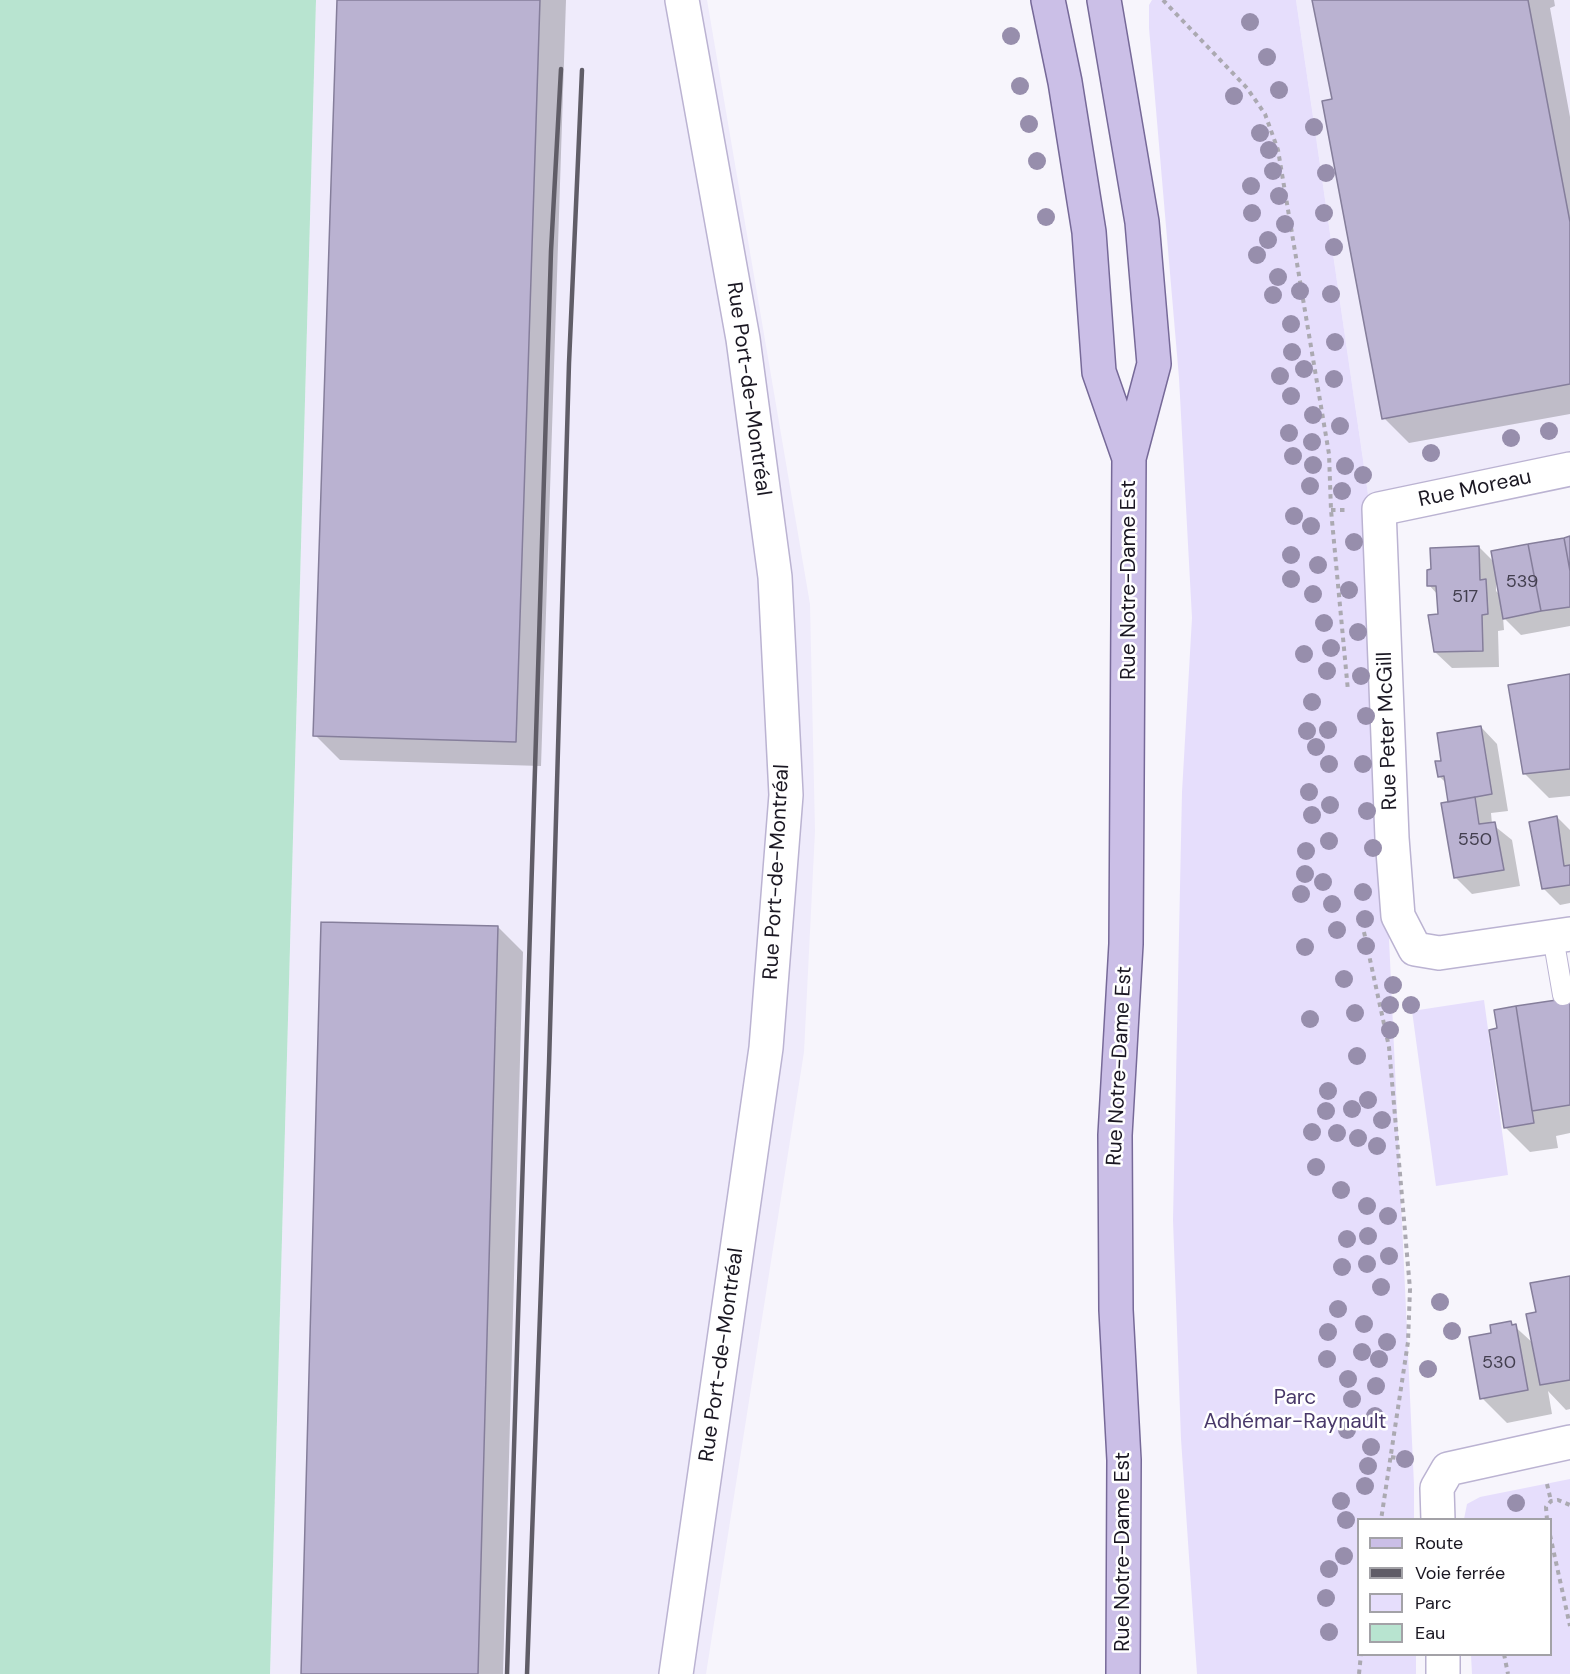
<!DOCTYPE html>
<html>
<head>
<meta charset="utf-8">
<style>
  body { margin:0 }
  #map { position:relative; width:1570px; height:1674px; overflow:hidden; background:#f7f5fc; font-family:"DM Sans",sans-serif }
  canvas { display:block }
  .legend { position:absolute; left:1357px; top:1518px; width:195px; height:138px; box-sizing:border-box; background:#fff; border:2px solid #a3a2a7; margin:0; padding:8px 10px; list-style:none; font-size:18px; color:#1a1722 }
  .legend li { display:flex; align-items:center; gap:12px; height:30px }
  .legend b { width:30px; border:2px solid #a3a2a7 }
</style>
</head>
<body>
<div id="map">
<canvas width="1570" height="1674"></canvas>
<ul class="legend">
<li><b style="height:8px;background:#cbbfe7"></b>Route</li>
<li><b style="height:8px;background:#605d67"></b>Voie ferrée</li>
<li><b style="height:16px;background:#e6defc"></b>Parc</li>
<li><b style="height:16px;background:#b8e4d0"></b>Eau</li>
</ul>
</div>
<script>
const context = document.querySelector('canvas').getContext('2d');
context.lineJoin = 'round';
function fill(path, color) { context.fillStyle = color; context.fill(path, 'evenodd'); }
const toPath = rows => new Path2D(rows.map(r => 'M' + r).join(''));
function stroke(path, color, width, dash) { context.strokeStyle = color; context.lineWidth = width; context.lineCap = dash ? 'butt' : 'round'; context.setLineDash(dash || []); context.stroke(path); }
function drawText(font, color, halo, rows, align = 'center') {
  context.font = font + ' "DM Sans",sans-serif'; context.lineWidth = 5; context.setLineDash([]); context.textBaseline = 'middle'; context.strokeStyle = halo; context.fillStyle = color; for (const [text, x, y, turn = 0] of rows) {
    context.save(); context.translate(x, y); context.rotate((+turn || 0) * Math.PI / 180); context.textAlign = isNaN(turn) ? turn : align; if (halo) context.strokeText(text, 0, 0); context.fillText(text, 0, 0); context.restore();
  }
}
fill(toPath([
  [316,0,707,0,810,604,815,831,804,1052,706,1674,270,1674],
  [1296,0,1570,0,1570,462,1369,501]
]), '#efebfb');
fill(toPath([
  [1152,0,1296,0,1369,501,1414,1485,1414,1519,1358,1520,1358,1654,1416,1655,1416,1674,1197,1674,1181,1439,1173,1220,1182,792,1192,618,1179,378,1149,28,1149,5],
  [1484,1000,1508,1175,1436,1186,1412,1011],
  [1570,1479,1570,1674,1472,1674,1471,1655,1550,1654,1550,1520,1464,1519,1467,1504,1480,1497]
]), '#e6defc');
fill(toPath([
  [0,0,316,0,270,1674,0,1674]
]), '#b8e4d0');
fill(toPath([
  [338,0,566,0,541,766,340,760,315,735],
  [1314,0,1554,0,1555,6,1550,8,1570,117,1570,414,1409,443,1384,418,1334,100],
  [1570,538,1570,626,1521,635,1503,617,1504,630,1498,631,1499,667,1452,668,1435,652,1439,616,1438,595,1429,585,1479,547,1495,563],
  [1496,581,1498,581,1501,596,1496,591],
  [1570,675,1570,796,1549,798,1524,773],
  [1481,727,1497,744,1508,811,1491,813,1492,824,1512,840,1520,886,1472,894,1455,877,1450,803,1446,783,1439,776,1443,762],
  [1557,817,1570,830,1570,903,1560,905,1543,888],
  [498,927,523,952,503,1674,303,1674],
  [1570,999,1570,1133,1556,1136,1558,1148,1530,1152,1505,1127],
  [1570,1278,1570,1409,1566,1410,1548,1391,1552,1414,1507,1423,1482,1398,1493,1334,1511,1323,1534,1344,1538,1313]
]), '#0003');
const building = toPath([
  [337,0,540,0,516,742,313,736,337,0],
  [1312,0,1528,0,1570,222,1570,384,1382,419,1322,101,1332,99,1312,0],
  [1570,536,1570,571,1564,538,1570,536],
  [1564,538,1570,571,1570,607,1541,611,1528,544,1564,538],
  [1528,544,1541,611,1503,619,1491,551,1528,544],
  [1479,546,1480,580,1486,579,1488,614,1482,615,1483,651,1434,652,1428,615,1438,614,1436,586,1427,586,1427,570,1431,569,1430,548,1479,546],
  [1570,674,1570,769,1523,774,1508,685,1570,674],
  [1481,726,1492,794,1448,802,1444,776,1438,777,1435,761,1441,761,1437,733,1481,726],
  [1475,797,1479,824,1495,822,1504,870,1454,878,1441,803,1475,797],
  [1557,816,1564,866,1570,865,1570,885,1542,889,1529,822,1557,816],
  [321,922,498,926,478,1674,301,1674,321,922],
  [1570,998,1570,1105,1532,1111,1516,1006,1570,998],
  [1516,1006,1534,1123,1504,1128,1489,1030,1497,1028,1494,1010,1516,1006],
  [1570,1276,1570,1380,1540,1385,1526,1314,1536,1312,1530,1283,1570,1276],
  [1511,1321,1512,1325,1516,1324,1528,1390,1480,1399,1469,1337,1491,1333,1490,1325,1511,1321]
]);
fill(building, '#bab2d1');
stroke(building, '#857e9b', 1.5);
const lane = toPath([
  [1553,937,1563,995]
]);
const street = toPath([
  [1570,469,1379,509,1392,838,1398,916,1415,949,1439,953,1570,934],
  [1438,1520,1437,1488,1448,1469,1570,1442],
  [1443,1654,1443,1674],
  [676,1674,766,1048,786,795,775,577,743,339,682,0]
]);
const primary = toPath([
  [1048,0,1065,82,1089,232,1099,372,1129,458],
  [1104,0,1142,222,1154,364,1129,458,1126,944,1115,1135,1116,1310,1124,1460,1123,1674]
]);
stroke(lane, '#bbb3d2', 22);
stroke(street, '#bbb3d2', 36);
stroke(primary, '#766998', 36);
stroke(toPath([
  [1163,0,1247,88,1265,114,1278,150,1329,454,1331,510,1348,691],
  [1331,510,1346,510],
  [1364,932,1389,1047,1410,1289,1408,1342,1381,1520],
  [1391,1457,1413,1461],
  [1547,1484,1551,1501],
  [1547,1520,1546,1507,1551,1501,1558,1500,1570,1505],
  [1550,1535,1570,1626],
  [1504,1654,1508,1674],
  [1359,1674,1361,1654]
]), '#aba9b1', 4, [4.5, 4.5]);
stroke(lane, '#fff', 20);
stroke(street, '#fff', 33);
stroke(primary, '#cbbfe7', 33);
stroke(toPath([
  [507,1674,551,251,561,69],
  [527,1674,549,1064,569,363,582,70]
]), '#605d67', 4.5);
context.fillStyle = '#978eac';
for (const [x, y] of [
  [1250,22],
  [1011,36],
  [1267,57],
  [1020,86],
  [1279,90],
  [1234,96],
  [1029,124],
  [1314,127],
  [1260,133],
  [1269,150],
  [1037,161],
  [1273,171],
  [1326,173],
  [1251,186],
  [1279,196],
  [1252,213],
  [1324,213],
  [1046,217],
  [1285,224],
  [1268,240],
  [1334,247],
  [1257,255],
  [1278,277],
  [1300,291],
  [1331,294],
  [1273,295],
  [1291,324],
  [1335,342],
  [1292,352],
  [1304,369],
  [1280,376],
  [1334,379],
  [1291,396],
  [1313,415],
  [1340,426],
  [1549,431],
  [1289,433],
  [1511,438],
  [1312,442],
  [1431,453],
  [1293,456],
  [1313,465],
  [1345,466],
  [1363,475],
  [1310,486],
  [1342,491],
  [1294,516],
  [1311,526],
  [1354,542],
  [1291,555],
  [1318,565],
  [1291,579],
  [1349,590],
  [1313,594],
  [1324,623],
  [1358,632],
  [1331,648],
  [1304,654],
  [1327,671],
  [1361,676],
  [1312,702],
  [1366,716],
  [1328,730],
  [1307,731],
  [1316,747],
  [1329,764],
  [1363,764],
  [1309,792],
  [1330,805],
  [1367,811],
  [1312,815],
  [1329,841],
  [1373,848],
  [1306,851],
  [1305,874],
  [1323,882],
  [1363,892],
  [1301,894],
  [1332,904],
  [1365,919],
  [1337,930],
  [1366,946],
  [1305,947],
  [1344,979],
  [1393,985],
  [1390,1005],
  [1411,1005],
  [1355,1013],
  [1310,1019],
  [1390,1030],
  [1357,1056],
  [1328,1091],
  [1368,1100],
  [1352,1109],
  [1326,1111],
  [1382,1120],
  [1312,1132],
  [1337,1133],
  [1358,1138],
  [1377,1146],
  [1316,1167],
  [1341,1190],
  [1367,1206],
  [1388,1216],
  [1368,1236],
  [1347,1239],
  [1389,1256],
  [1367,1264],
  [1342,1267],
  [1381,1287],
  [1440,1302],
  [1338,1309],
  [1364,1324],
  [1452,1331],
  [1328,1332],
  [1387,1342],
  [1362,1352],
  [1327,1359],
  [1379,1359],
  [1428,1369],
  [1348,1379],
  [1376,1386],
  [1352,1399],
  [1375,1416],
  [1347,1430],
  [1371,1447],
  [1405,1459],
  [1368,1466],
  [1365,1486],
  [1341,1501],
  [1516,1503],
  [1346,1520],
  [1344,1556],
  [1329,1569],
  [1326,1598],
  [1329,1632]
]) { context.beginPath(); context.arc(x, y, 9, 0, 2 * Math.PI); context.fill(); }
drawText('18px', '#423e4e', null, [
  ["539",1522,582],
  ["517",1465,597],
  ["550",1475,840],
  ["530",1499,1363]
]);
drawText('21px', '#1a1722', '#fff', [
  ["Rue Port-de-Montréal",748,389,82],
  ["Rue Moreau",1475,489,-12],
  ["Rue Notre-Dame Est",1129,580,-90],
  ["Rue Peter McGill",1388,731,-92],
  ["Rue Port-de-Montréal",777,872,-87],
  ["Rue Notre-Dame Est",1120,1066,-87],
  ["Rue Port-de-Montréal",722,1355,-82],
  ["Rue Notre-Dame Est",1123,1552,-90]
]);
drawText('21px', '#49396a', '#fff', [
  ["Parc",1295,1398],
  ["Adhémar-Raynault",1295,1422]
]);
</script>
</body>
</html>
